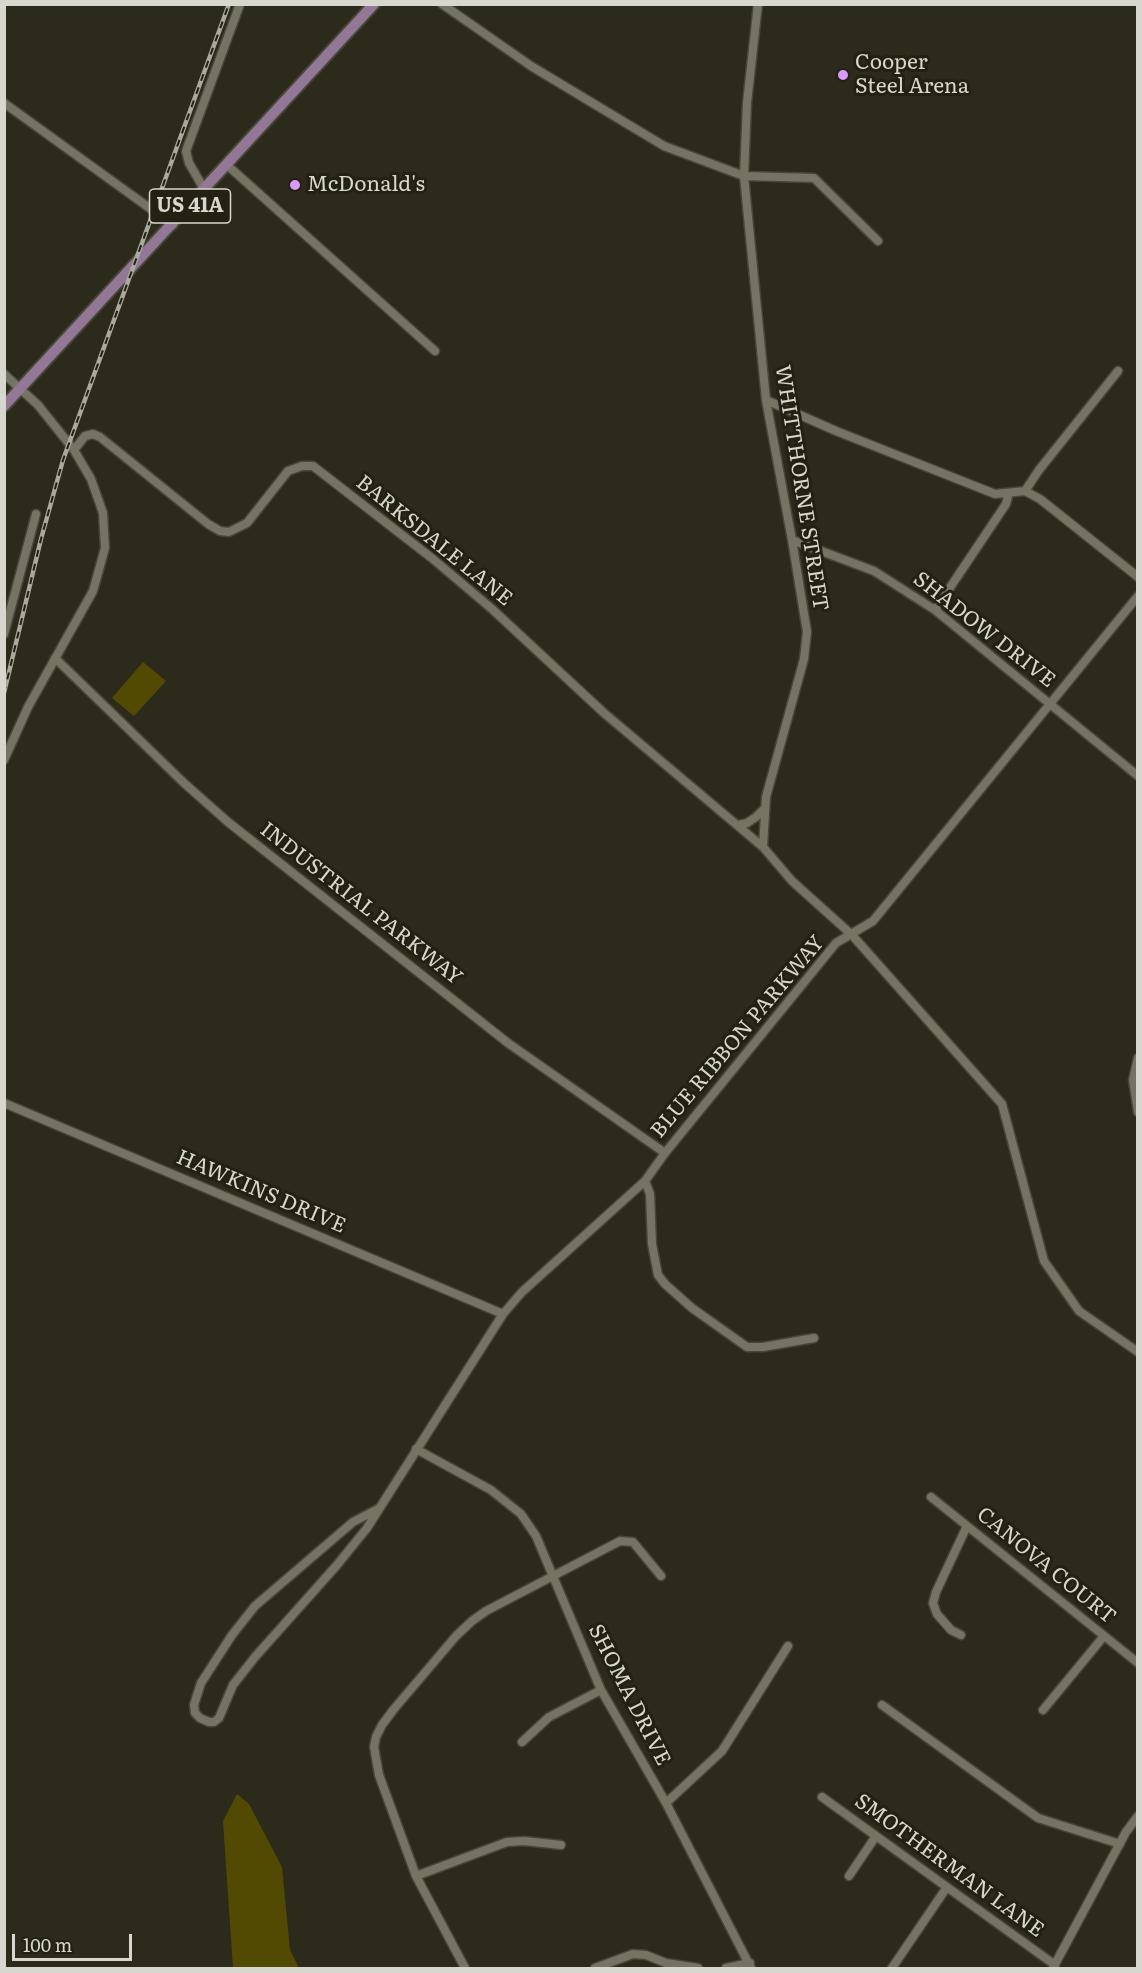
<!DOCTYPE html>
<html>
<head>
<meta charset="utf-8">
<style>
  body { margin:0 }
  #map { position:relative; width:1142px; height:1973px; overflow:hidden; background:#2c2a1b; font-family:Literata,serif }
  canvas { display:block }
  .frame { position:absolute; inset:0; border:6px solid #d8d7cd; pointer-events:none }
  .scale { position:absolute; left:12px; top:1934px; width:120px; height:27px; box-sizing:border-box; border:3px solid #d8d7cd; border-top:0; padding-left:8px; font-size:18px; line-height:21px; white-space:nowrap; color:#d8d7cd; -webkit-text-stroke:4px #222112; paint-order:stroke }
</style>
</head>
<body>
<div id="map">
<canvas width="1142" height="1973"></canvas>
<div class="frame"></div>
<div class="scale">100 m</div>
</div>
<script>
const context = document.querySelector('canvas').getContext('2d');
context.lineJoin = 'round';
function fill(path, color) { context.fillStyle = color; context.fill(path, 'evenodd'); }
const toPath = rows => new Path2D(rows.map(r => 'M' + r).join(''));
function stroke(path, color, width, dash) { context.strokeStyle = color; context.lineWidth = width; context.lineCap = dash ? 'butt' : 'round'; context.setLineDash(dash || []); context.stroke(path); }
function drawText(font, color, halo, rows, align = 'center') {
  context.font = font + ' Literata,serif'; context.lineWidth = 6; context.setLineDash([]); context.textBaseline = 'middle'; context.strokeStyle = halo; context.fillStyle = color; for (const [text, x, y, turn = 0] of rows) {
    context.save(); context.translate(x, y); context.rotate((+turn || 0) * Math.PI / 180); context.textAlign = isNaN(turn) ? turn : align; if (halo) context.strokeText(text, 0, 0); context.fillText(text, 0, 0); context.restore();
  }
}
fill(toPath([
  [143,662,166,681,134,716,112,698],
  [237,1794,249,1804,282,1867,290,1950,299,1968,233,1968,223,1821]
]), '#524a02');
const minor = toPath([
  [442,4,531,66,664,146,744,176,814,178,878,241],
  [758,4,747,103,744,176,766,400,792,540,807,632,804,659,766,797,763,847,792,881,852,935,1002,1104,1044,1261,1079,1311,1138,1352],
  [4,103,173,225],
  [227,165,435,351],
  [204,189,189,163,186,151,240,4],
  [4,374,38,405,74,450,91,479,103,513,105,548,93,591,28,707,4,760],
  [766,400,836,431,995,494,1025,491,1040,499,1138,577],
  [74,450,85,436,93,434,100,437,208,524,220,531,229,532,247,523,288,471,302,466,313,466,433,559,492,609,604,713,763,847],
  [1025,491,1039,470,1118,371],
  [792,540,874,571,935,610,1138,776],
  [935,610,1006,504,1009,493],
  [4,634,36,514],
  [55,658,184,783,228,822,508,1043,665,1153],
  [738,825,747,823,756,817,765,808],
  [1138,1058,1133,1080,1138,1112],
  [4,1103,503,1314],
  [645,1181,650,1194,652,1244,658,1275,665,1284,692,1308,747,1347,763,1347,814,1338],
  [416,1449,491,1490,521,1514,536,1536,601,1690,666,1803,751,1968],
  [931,1497,1138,1663],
  [378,1509,353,1522,255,1606,232,1635,201,1683,194,1705,195,1713,200,1718,209,1722,214,1722,219,1718,233,1685,255,1657,337,1565,367,1528,503,1314,522,1292,645,1181,665,1153,836,943,873,921,1138,596],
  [961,1635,951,1630,937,1614,933,1603,936,1592,967,1526],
  [882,1705,1038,1818,1120,1844],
  [1043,1710,1104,1636],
  [522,1742,549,1717,601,1690],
  [822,1797,1055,1965],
  [666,1803,722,1751,788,1646],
  [416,1876,507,1842,524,1841,561,1845],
  [849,1876,876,1836],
  [465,1968,416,1876,379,1775,374,1747,376,1737,382,1725,394,1709,456,1636,472,1621,486,1611,620,1541,633,1542,661,1576],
  [595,1968,633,1954,646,1955,666,1963,698,1968],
  [726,1968,750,1963],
  [892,1968,947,1887],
  [1053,1968,1126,1832,1138,1816]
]);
const major = toPath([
  [4,406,374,4]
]);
stroke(minor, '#484639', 11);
stroke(major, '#484639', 14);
stroke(minor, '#757362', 8);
stroke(major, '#927896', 10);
const rail = toPath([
  [4,693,41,539,63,460,229,4]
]);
stroke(rail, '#aaa99e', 4.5);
stroke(rail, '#222112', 2, [7]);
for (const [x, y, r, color] of [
  [843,75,6,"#d99af7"],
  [295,185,6,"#d99af7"]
]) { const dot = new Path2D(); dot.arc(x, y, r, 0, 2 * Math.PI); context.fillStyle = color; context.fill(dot); stroke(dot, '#222112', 2); }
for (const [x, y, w] of [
  [190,206,81]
]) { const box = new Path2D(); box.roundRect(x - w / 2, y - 17, w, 34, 4.5); context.fillStyle = '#222112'; context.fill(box); stroke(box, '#d8d7cd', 1.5); }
drawText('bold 20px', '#d8d7cd', null, [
  ["US 41A",190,206]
]);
drawText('21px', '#d8d7cd', '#222112', [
  ["Cooper",855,63],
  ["Steel Arena",855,87],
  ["McDonald's",307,185]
], 'left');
drawText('21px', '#d8d7cd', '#222112', [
  ["WHITTHORNE STREET",801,488,81],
  ["BARKSDALE LANE",434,541,39],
  ["SHADOW DRIVE",984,630,38],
  ["INDUSTRIAL PARKWAY",361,904,38],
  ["BLUE RIBBON PARKWAY",738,1037,-50],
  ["HAWKINS DRIVE",261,1192,23],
  ["CANOVA COURT",1046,1566,39],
  ["SHOMA DRIVE",629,1695,63],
  ["SMOTHERMAN LANE",949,1866,36]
]);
</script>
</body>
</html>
